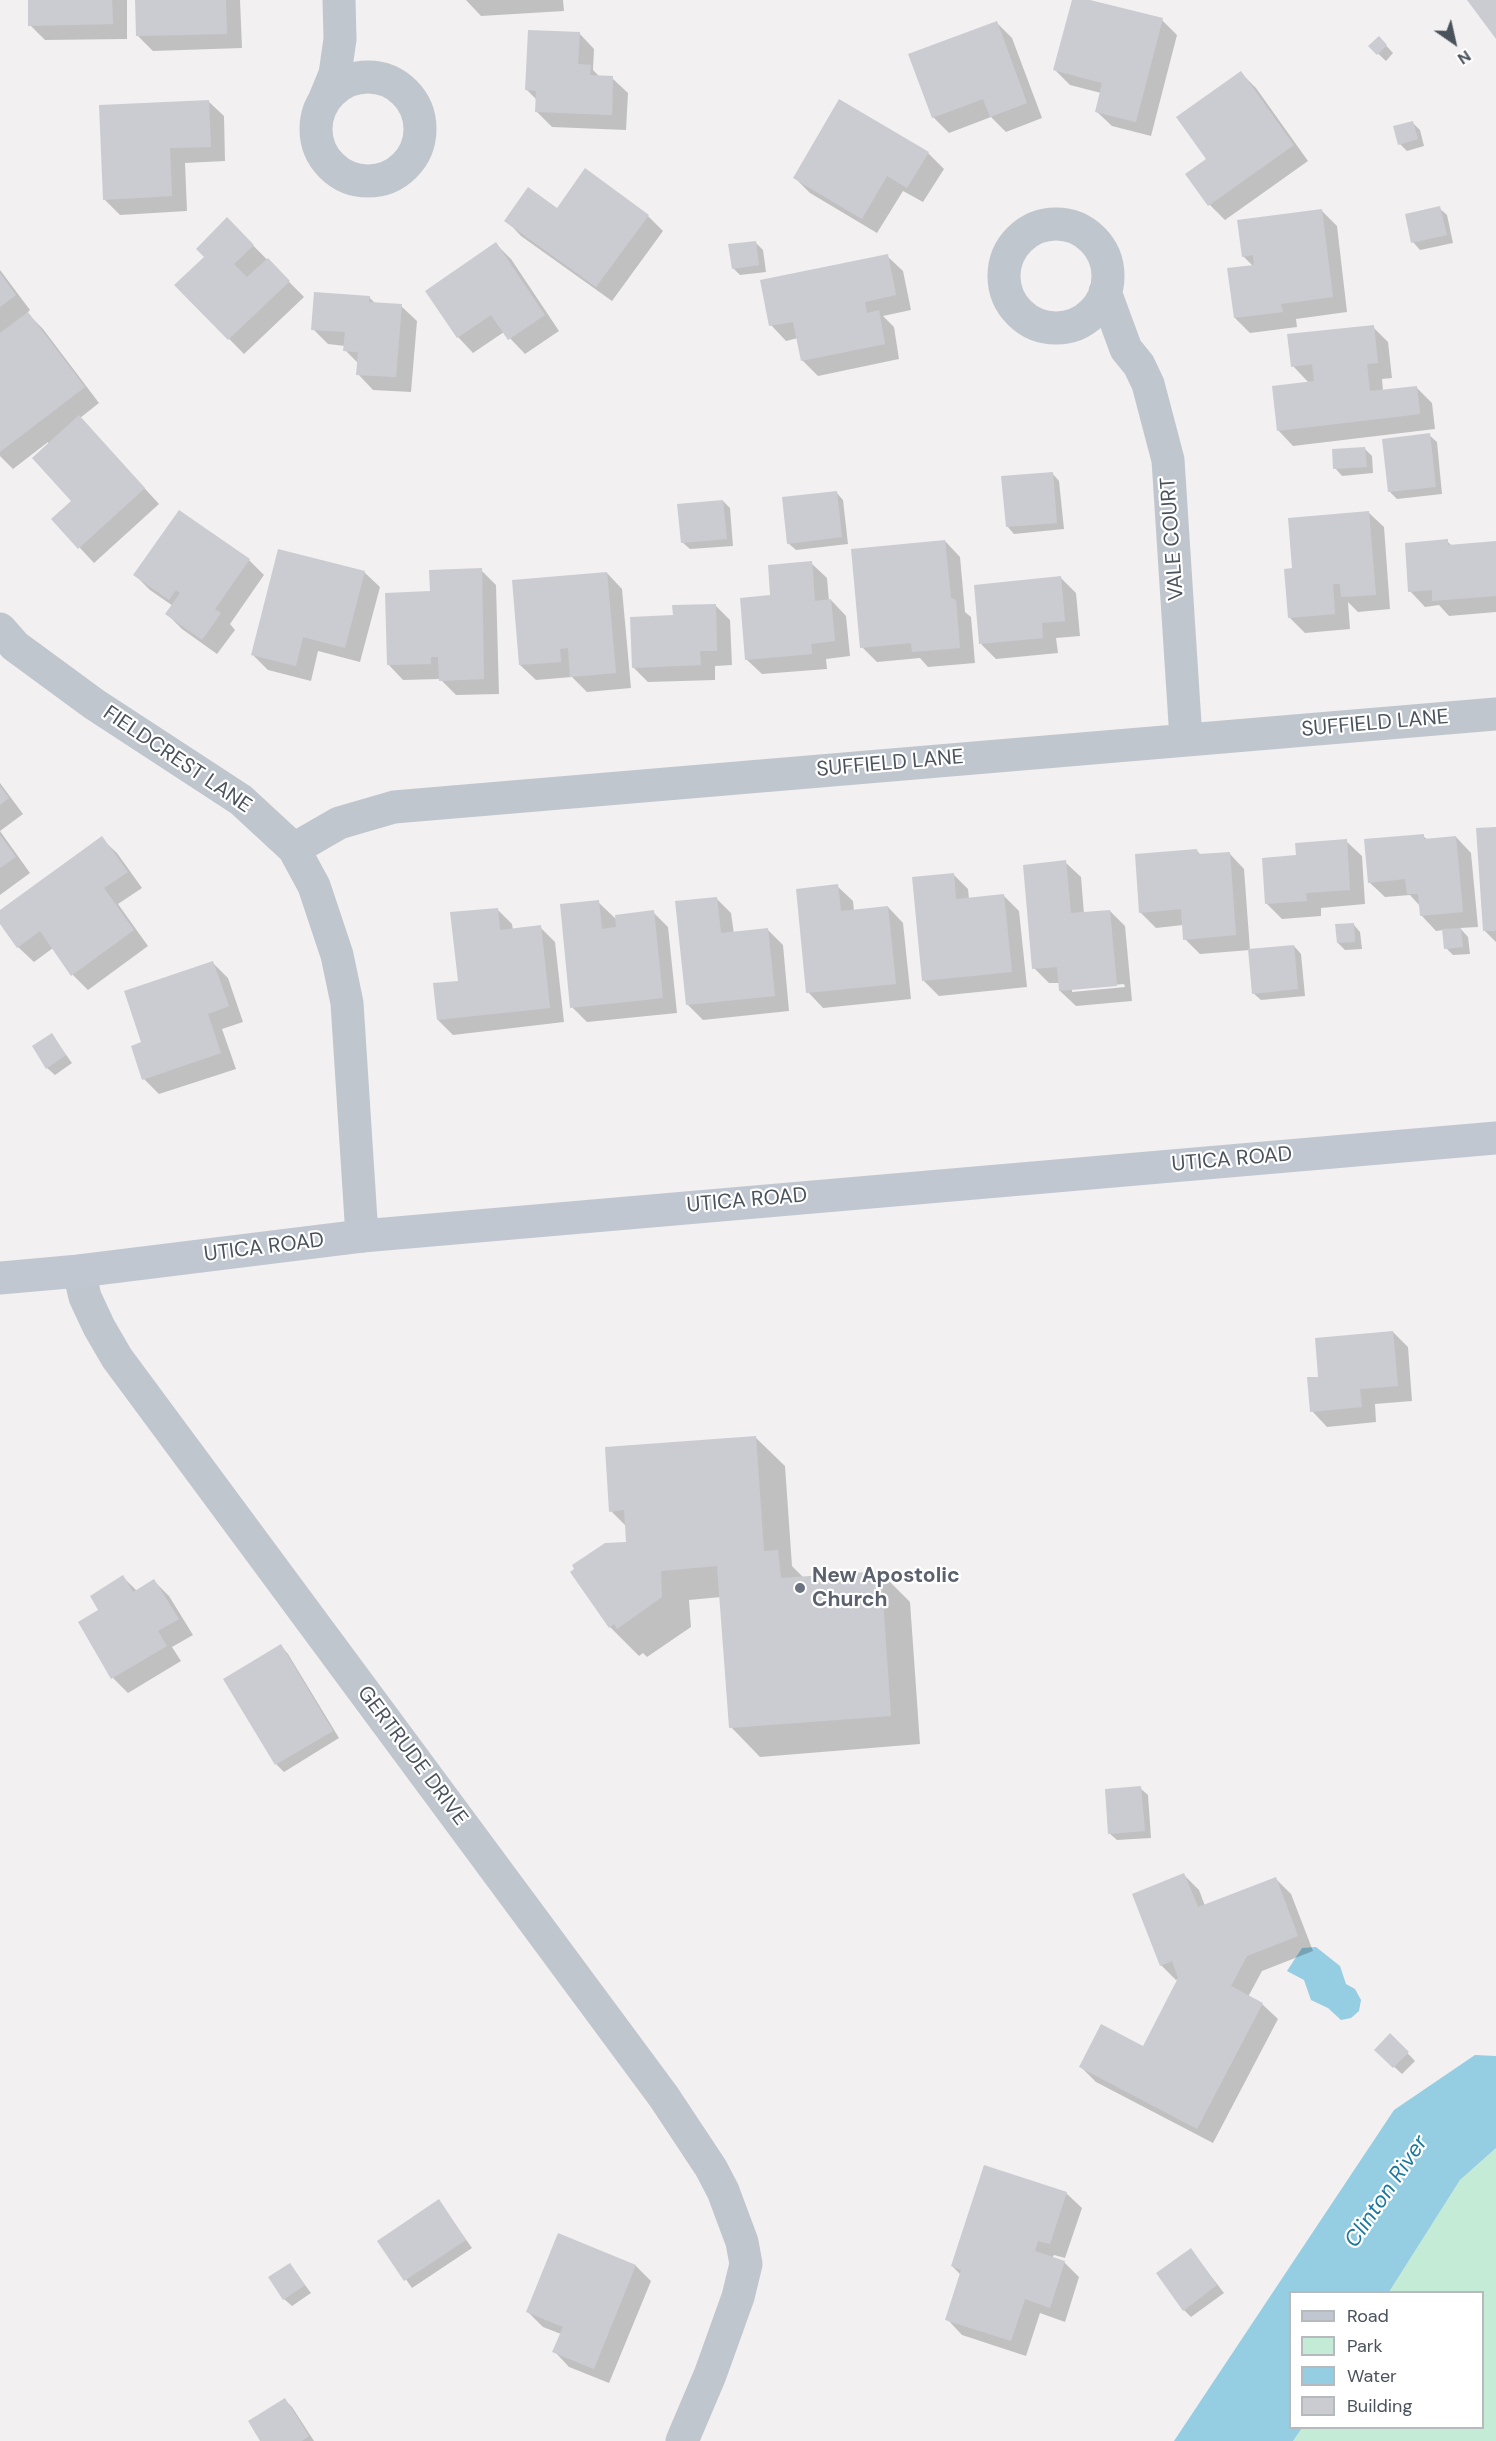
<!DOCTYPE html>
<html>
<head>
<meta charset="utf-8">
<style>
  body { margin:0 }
  #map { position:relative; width:1496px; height:2441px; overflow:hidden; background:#f2f0f0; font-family:"DM Sans",sans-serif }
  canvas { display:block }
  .legend { position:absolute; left:1289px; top:2291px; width:195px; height:138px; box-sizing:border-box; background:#fff; border:2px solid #b7babd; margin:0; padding:8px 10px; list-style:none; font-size:18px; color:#4a525b }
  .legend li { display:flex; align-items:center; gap:12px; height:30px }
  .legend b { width:30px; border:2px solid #b7babd }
  .north { position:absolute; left:1424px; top:12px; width:60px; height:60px; -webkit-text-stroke:4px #fff; paint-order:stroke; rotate:146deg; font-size:16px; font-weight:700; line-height:24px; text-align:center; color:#4a525b }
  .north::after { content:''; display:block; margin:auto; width:21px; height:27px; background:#4a525b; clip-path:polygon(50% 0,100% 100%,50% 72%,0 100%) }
</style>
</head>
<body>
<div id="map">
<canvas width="1496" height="2441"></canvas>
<ul class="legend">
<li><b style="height:8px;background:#c0c7d1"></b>Road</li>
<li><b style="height:16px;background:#c3ebd5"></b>Park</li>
<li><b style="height:16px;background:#95cde3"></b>Water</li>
<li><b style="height:16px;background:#cbccd2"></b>Building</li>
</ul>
<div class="north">N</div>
</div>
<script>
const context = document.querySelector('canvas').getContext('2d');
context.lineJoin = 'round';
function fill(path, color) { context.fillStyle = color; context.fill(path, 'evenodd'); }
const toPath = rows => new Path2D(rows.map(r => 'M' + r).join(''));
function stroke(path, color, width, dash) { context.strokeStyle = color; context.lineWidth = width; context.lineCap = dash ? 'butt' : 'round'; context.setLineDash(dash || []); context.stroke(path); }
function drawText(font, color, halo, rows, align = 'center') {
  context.font = font + ' "DM Sans",sans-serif'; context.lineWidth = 4.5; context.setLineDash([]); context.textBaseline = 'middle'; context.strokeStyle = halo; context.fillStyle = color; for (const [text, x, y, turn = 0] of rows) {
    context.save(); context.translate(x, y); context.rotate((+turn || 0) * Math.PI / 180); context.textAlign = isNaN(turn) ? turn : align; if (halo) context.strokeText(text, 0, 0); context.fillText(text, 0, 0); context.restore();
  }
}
fill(toPath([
  [1496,2148,1496,2441,1293,2441,1302,2428,1482,2428,1482,2292,1389,2292,1460,2180]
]), '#c3ebd5');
fill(toPath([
  [1316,1947,1340,1966,1346,1984,1355,1989,1361,2000,1359,2011,1351,2018,1341,2020,1328,2008,1311,2000,1304,1980,1287,1971,1302,1948],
  [1475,2055,1496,2056,1496,2148,1460,2180,1389,2292,1290,2292,1290,2428,1302,2428,1293,2441,1174,2441,1394,2110]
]), '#95cde3');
fill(toPath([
  [30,0,127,0,127,39,45,40,30,25],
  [137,0,240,0,242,48,153,51,138,36],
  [563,0,564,11,481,16,466,0],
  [1073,0,1084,0,1162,20,1177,35,1151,136,1112,126,1096,111,1101,93,1070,85,1055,70],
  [996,22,1012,38,1042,118,1006,132,991,117,949,133,933,117],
  [579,33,594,49,593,70,600,77,612,78,628,93,626,130,552,127,536,111,537,100,527,90],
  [1379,38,1393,53,1386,61,1370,46],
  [1241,73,1256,88,1308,161,1225,220,1210,205,1187,174,1208,160],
  [208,101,224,116,225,161,185,163,187,211,120,215,104,199],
  [840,101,928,153,944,169,923,202,903,191,877,233,810,193,795,178],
  [1413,123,1420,130,1424,146,1407,151,1400,144],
  [1439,208,1447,215,1453,243,1420,250,1413,242],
  [557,210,648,216,663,231,612,301,521,236,506,220],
  [1321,210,1337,226,1347,312,1296,319,1297,327,1250,333,1235,318,1253,266,1243,256],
  [227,219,304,297,244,354,176,285,206,257],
  [755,242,763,250,766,272,740,275,733,268],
  [496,244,511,259,559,331,525,354,504,332,473,353,458,337,427,291],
  [887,256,903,271,911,310,883,316,894,327,899,359,818,376,802,360,798,338,786,341,771,325],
  [0,270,30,310,27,313,43,329,99,403,80,418,159,504,94,563,53,519,73,501,48,442,13,469,0,456],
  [369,297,376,304,401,306,417,321,411,392,373,390,358,374,359,364,345,350,345,346,328,344,313,329],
  [1373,327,1388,342,1392,378,1382,379,1383,391,1417,388,1432,403,1435,429,1293,446,1278,430,1309,383,1293,366],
  [1429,435,1437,442,1442,494,1397,499,1390,492],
  [1365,449,1372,456,1373,473,1342,476,1335,468],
  [1052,473,1059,481,1064,529,1014,534,1007,526],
  [836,492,843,500,848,544,796,550,788,543],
  [723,501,730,508,733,546,690,549,682,542],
  [1368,512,1384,527,1390,609,1358,612,1348,602,1350,629,1305,633,1290,618,1294,570],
  [945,541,960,557,965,612,971,617,975,663,928,667,920,658,877,662,862,647],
  [1447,541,1452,546,1496,543,1496,612,1449,616,1439,605,1425,607,1410,591],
  [249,560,264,575,230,624,235,630,217,654,182,629,167,614,173,606,150,590,135,575],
  [811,563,827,578,829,601,831,600,846,616,850,656,826,659,827,669,762,674,746,659,772,597],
  [481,570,496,585,499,694,456,695,440,679,403,680,388,664,431,593],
  [364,572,380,587,360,662,318,651,311,681,268,670,253,655],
  [607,573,622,589,631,688,587,692,572,677,536,680,520,665],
  [1061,578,1076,593,1080,636,1056,638,1058,653,996,659,981,644],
  [715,605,730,620,732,665,715,666,715,680,648,682,633,667,674,616],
  [0,783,23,814,0,831,30,873,0,895],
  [1496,828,1496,942,1485,931],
  [1423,836,1428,840,1456,837,1471,853,1478,927,1460,928,1468,937,1470,954,1453,955,1446,948,1444,930,1436,931,1421,915,1420,906,1410,895,1385,897,1369,882],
  [101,838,117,853,142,888,118,904,148,946,88,990,73,975,53,948,34,962,18,947,0,922,0,912],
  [1346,841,1362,856,1365,904,1321,908,1321,916,1282,919,1266,903,1297,857],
  [1197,851,1201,855,1229,853,1244,869,1250,950,1294,946,1301,954,1305,996,1261,1000,1253,993,1250,950,1200,954,1185,939,1183,925,1156,928,1140,912],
  [1065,862,1081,877,1084,914,1110,911,1125,926,1132,1001,1076,1006,1060,991,1060,983,1049,983,1034,968],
  [1124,984,1125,987,1072,992,1072,989],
  [953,874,968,889,969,899,1004,896,1019,911,1027,987,939,996,924,981],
  [837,886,853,901,854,911,888,907,903,923,911,999,823,1008,808,992],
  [716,898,731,913,734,934,768,930,783,945,789,1011,703,1020,687,1004],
  [598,902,617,920,653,912,668,927,677,1013,587,1022,572,1007],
  [497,909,512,924,513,930,540,927,555,942,564,1022,453,1035,438,1020],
  [1353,924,1360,932,1362,949,1345,950,1338,943],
  [213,963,228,978,243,1022,222,1029,236,1069,159,1094,144,1079,143,1043],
  [52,1035,72,1063,55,1075,47,1068],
  [1393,1332,1408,1347,1412,1401,1375,1404,1376,1422,1327,1427,1312,1411],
  [755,1437,785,1466,792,1566,804,1578,880,1572,910,1602,920,1744,760,1757,731,1727,721,1597,689,1600,691,1627,647,1657,643,1653,639,1656,610,1627,628,1543,626,1526,611,1511],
  [123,1577,137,1591,154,1581,169,1596,193,1635,172,1647,181,1661,128,1693,113,1678,100,1610],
  [281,1646,288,1654,339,1738,284,1772,277,1765,225,1680],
  [1140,1788,1148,1795,1151,1838,1117,1840,1109,1833],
  [1184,1875,1199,1890,1205,1906,1276,1879,1291,1894,1313,1951,1262,1971,1248,1997,1262,2004,1278,2019,1213,2143,1096,2082,1081,2067,1143,2048,1179,1979,1176,1980,1161,1965],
  [1390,2035,1415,2061,1402,2074,1376,2050],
  [1066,2193,1082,2208,1065,2258,1054,2255,1052,2258,1064,2262,1079,2277,1065,2322,1040,2313,1026,2356,962,2335,947,2319,961,2275,952,2266],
  [439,2201,472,2248,412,2288,379,2241],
  [559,2235,636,2266,651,2281,609,2383,569,2367,554,2351,561,2334,543,2327,528,2312],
  [1191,2250,1224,2293,1191,2317,1184,2310],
  [290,2265,311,2293,292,2306,284,2299],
  [285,2400,292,2407,314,2441,262,2441]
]), '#0003');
fill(toPath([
  [28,0,112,0,113,24,28,26],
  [135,0,226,0,227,34,136,36],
  [1072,0,1090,0,1163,18,1136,122,1095,112,1102,83,1053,70],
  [1467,0,1496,0,1496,39],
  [997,21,1027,103,990,117,983,99,932,118,908,54],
  [528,30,580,32,578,64,591,65,590,75,613,76,612,115,535,112,536,91,525,90],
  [1379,36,1387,45,1377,55,1368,46],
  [1241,71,1294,145,1208,206,1185,174,1206,159,1176,117],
  [839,99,929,152,907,188,887,176,862,219,793,178],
  [209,100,211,147,170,148,172,196,103,200,99,105],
  [1413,121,1418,139,1398,145,1393,126],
  [585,168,649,215,596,287,504,221,528,187,557,208],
  [1440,206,1447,235,1411,243,1405,214],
  [1322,209,1333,297,1281,304,1283,312,1234,318,1227,268,1254,265,1253,255,1242,257,1237,220],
  [227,217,254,245,234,264,247,277,268,258,290,281,228,340,174,285,204,257,196,249],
  [756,241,759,265,732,269,728,244],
  [496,242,545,315,508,340,491,315,457,338,425,291],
  [888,254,896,295,865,302,867,313,879,310,885,344,801,361,793,322,769,326,760,280],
  [0,273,16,295,0,307],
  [314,292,370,296,369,302,402,304,396,377,356,375,358,352,343,351,345,332,311,330],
  [28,312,85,387,0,452,0,333],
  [1374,325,1378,363,1367,364,1370,391,1417,386,1420,414,1277,431,1272,386,1314,381,1312,364,1291,367,1287,334],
  [79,415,145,488,78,549,51,519,71,501,32,458],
  [1430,433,1436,487,1388,492,1382,439],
  [1365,447,1367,467,1333,469,1332,449],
  [1053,472,1057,523,1006,527,1001,476],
  [837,491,842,537,787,544,782,497],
  [723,500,727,539,681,543,677,504],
  [179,510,250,559,215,609,221,613,202,640,165,614,180,593,176,590,169,600,133,575],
  [1369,511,1376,595,1341,597,1340,584,1333,584,1335,614,1288,618,1284,569,1292,568,1288,518],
  [1448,539,1448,545,1496,541,1496,596,1432,601,1432,590,1408,592,1405,543],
  [945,540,951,598,956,600,960,648,912,652,911,643,860,648,851,549],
  [278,549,365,571,345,648,303,637,296,666,251,655],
  [812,561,815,601,831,599,835,641,811,644,812,654,745,660,740,598,770,595,768,565],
  [482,568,484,679,439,681,438,657,431,657,431,664,387,665,385,593,430,591,429,570],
  [607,572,616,673,570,677,568,648,560,649,561,662,519,665,512,580],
  [1061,576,1065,621,1042,623,1043,638,979,644,974,585],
  [716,604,717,651,700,651,701,665,632,668,630,617,673,615,672,605],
  [0,786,9,798,0,805],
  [1496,827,1496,931,1483,931,1476,828],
  [1424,834,1424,839,1456,836,1463,912,1420,916,1418,894,1407,894,1405,879,1368,883,1364,839],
  [0,835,16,857,0,868],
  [102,836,128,872,104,888,134,930,71,976,40,931,17,948,0,924,0,910],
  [1347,839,1350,890,1306,893,1307,901,1265,904,1262,858,1296,855,1295,843],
  [1197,849,1198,854,1230,852,1236,935,1183,940,1181,909,1139,913,1135,854],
  [1066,860,1071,913,1110,910,1117,986,1059,991,1057,967,1032,969,1023,865],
  [954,873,956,899,1004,894,1012,972,922,981,912,877],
  [838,884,841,911,888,906,896,984,806,993,796,889],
  [717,897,721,933,768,928,775,996,686,1005,675,901],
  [599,900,602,929,616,927,615,915,654,910,663,998,570,1008,560,904],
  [498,908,500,930,541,925,550,1008,437,1020,433,983,458,981,450,912],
  [1354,923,1355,942,1337,943,1335,924],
  [1461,928,1463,947,1444,949,1442,929],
  [1294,945,1298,989,1252,994,1248,949],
  [213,961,229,1006,208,1014,221,1053,142,1080,131,1046,141,1042,124,991],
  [52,1033,66,1055,46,1069,32,1046],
  [1393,1331,1398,1386,1360,1389,1362,1407,1310,1412,1307,1377,1318,1377,1315,1338],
  [756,1436,764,1551,778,1550,781,1578,881,1571,891,1716,729,1728,717,1566,661,1571,662,1597,617,1629,614,1624,609,1628,570,1572,574,1569,572,1565,605,1543,626,1542,624,1510,609,1512,605,1447],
  [123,1575,133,1592,154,1579,179,1619,158,1631,167,1646,111,1679,78,1622,98,1610,90,1596],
  [281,1644,333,1731,275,1765,223,1679],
  [1141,1786,1145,1831,1108,1834,1105,1789],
  [1184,1873,1198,1907,1276,1877,1298,1936,1247,1956,1231,1986,1263,2003,1197,2129,1079,2067,1101,2024,1143,2046,1178,1978,1172,1961,1160,1966,1132,1894],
  [1390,2033,1409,2052,1393,2068,1374,2050],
  [984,2165,1067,2192,1050,2244,1038,2241,1035,2251,1065,2261,1050,2308,1025,2299,1011,2341,945,2320,961,2270,951,2266],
  [439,2199,466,2240,404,2281,377,2241],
  [558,2233,636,2265,594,2369,552,2352,563,2327,526,2312],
  [1191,2248,1217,2285,1183,2311,1156,2273],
  [290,2263,305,2285,283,2300,268,2277],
  [285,2398,309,2436,302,2441,260,2441,248,2421]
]), '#cbccd2');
stroke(toPath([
  '316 129a52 52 0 1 1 104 0a52 52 0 1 1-104 0Z',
  [323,103,335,74,340,39,339,0],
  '1004 276a52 52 0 1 1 104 0a52 52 0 1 1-104 0Z',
  [1105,292,1126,349,1139,365,1148,384,1168,460,1186,739],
  [0,629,15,646,94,704,241,800,294,849,314,886,337,955,347,1003,362,1236],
  [294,849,339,823,394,807,1496,714],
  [79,1271,85,1297,99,1327,117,1358,664,2097,711,2168,723,2191,742,2242,746,2264,738,2297,710,2375,682,2441]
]), '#c0c6cd', 33);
stroke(toPath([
  [0,1278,79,1271,362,1236,1496,1138]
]), '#c0c7d1', 33);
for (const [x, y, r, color] of [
  [800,1588,6,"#6b7280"]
]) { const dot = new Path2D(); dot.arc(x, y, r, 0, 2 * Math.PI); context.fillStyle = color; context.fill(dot); stroke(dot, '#fff', 2); }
drawText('21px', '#4a525b', '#fff', [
  ["VALE COURT",1173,539,-94],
  ["SUFFIELD LANE",1375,724,-5],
  ["FIELDCREST LANE",177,760,34],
  ["SUFFIELD LANE",890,764,-5],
  ["UTICA ROAD",1232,1160,-5],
  ["UTICA ROAD",747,1201,-5],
  ["UTICA ROAD",264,1248,-7],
  ["GERTRUDE DRIVE",412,1756,53]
]);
drawText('bold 21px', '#5b616d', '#fff', [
  ["New Apostolic",812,1576],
  ["Church",812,1600]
], 'left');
drawText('italic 22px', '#1c789c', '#fff', [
  ["Clinton River",1387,2192,-56]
]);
</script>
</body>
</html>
